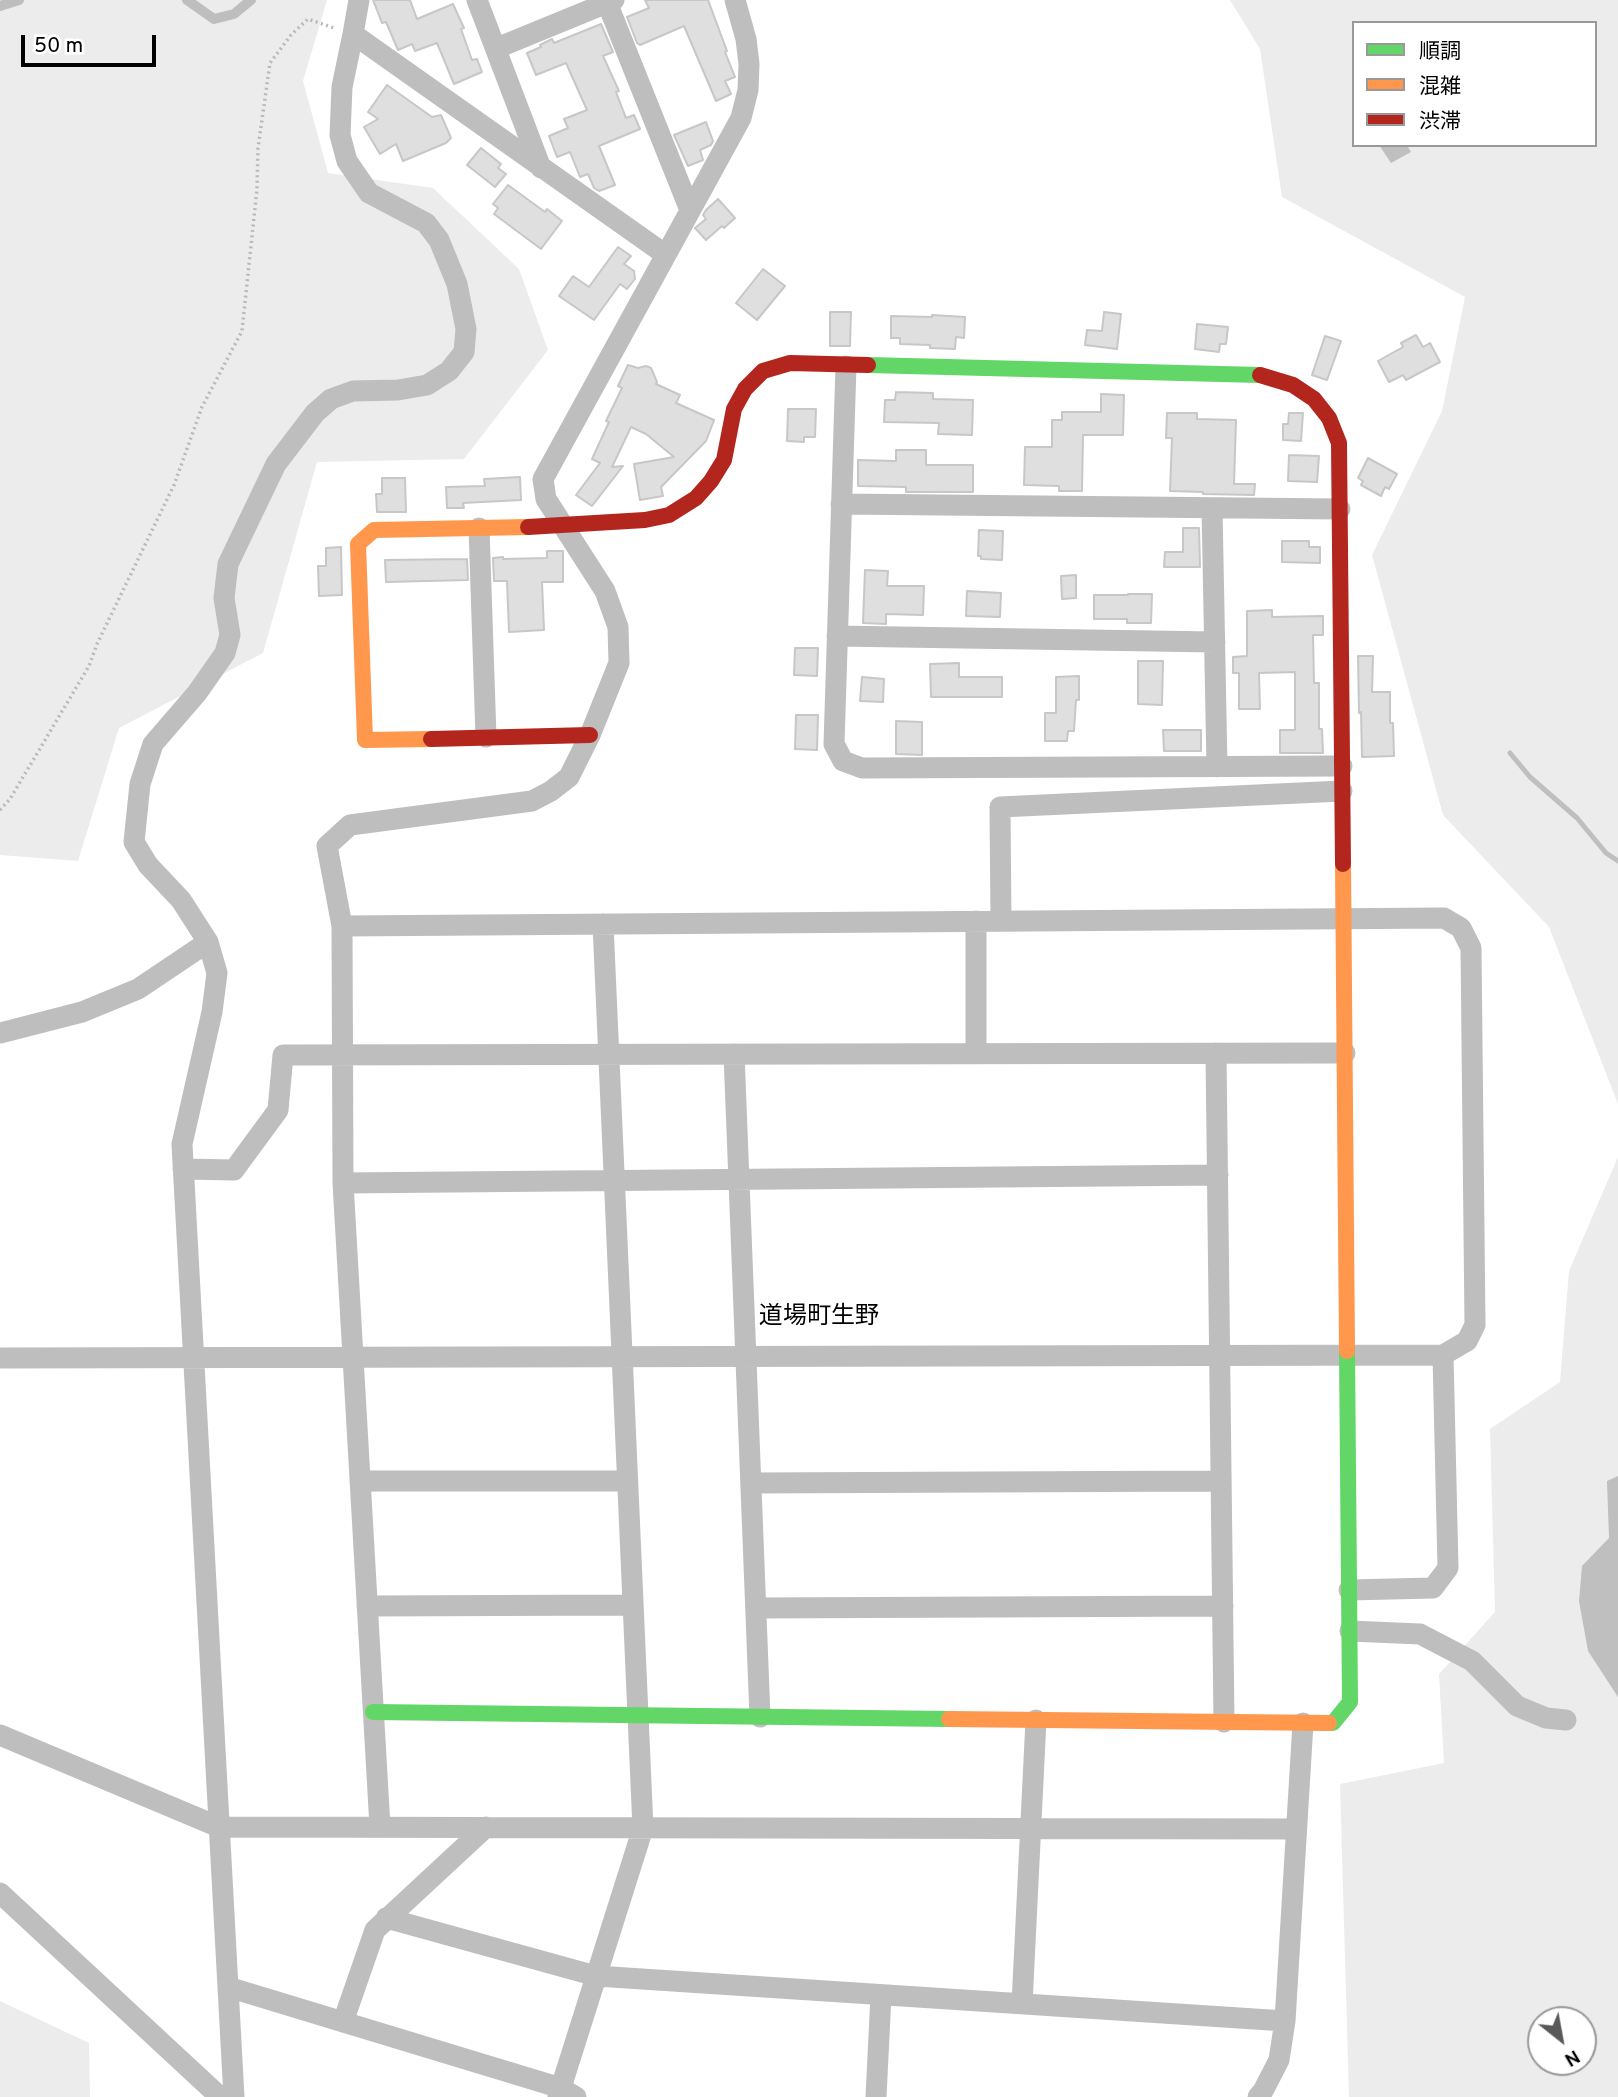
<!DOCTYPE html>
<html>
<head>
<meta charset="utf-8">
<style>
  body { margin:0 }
  #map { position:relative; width:1618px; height:2097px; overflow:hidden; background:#fff; font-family:Overpass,"Noto Sans JP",sans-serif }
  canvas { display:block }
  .legend { position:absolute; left:1352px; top:21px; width:245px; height:126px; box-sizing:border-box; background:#fff; border:2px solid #999; margin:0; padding:9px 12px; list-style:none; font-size:21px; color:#000 }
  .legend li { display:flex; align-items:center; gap:14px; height:35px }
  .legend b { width:35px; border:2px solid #999 }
  .north { position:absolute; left:1527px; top:2006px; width:70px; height:70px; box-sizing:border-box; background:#fff; border:2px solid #999; border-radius:50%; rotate:149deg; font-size:19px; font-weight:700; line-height:28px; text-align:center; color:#000 }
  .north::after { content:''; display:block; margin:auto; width:24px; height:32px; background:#595959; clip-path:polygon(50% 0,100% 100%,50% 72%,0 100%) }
  .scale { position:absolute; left:21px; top:35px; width:135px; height:32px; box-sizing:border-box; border:4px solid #000; border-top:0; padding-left:9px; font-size:21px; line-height:24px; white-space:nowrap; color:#000; -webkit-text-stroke:5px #fff; paint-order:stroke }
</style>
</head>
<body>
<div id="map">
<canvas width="1618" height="2097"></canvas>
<ul class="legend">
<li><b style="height:9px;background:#63d668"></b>順調</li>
<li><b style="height:9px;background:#ff974d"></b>混雑</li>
<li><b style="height:9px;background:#b3261e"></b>渋滞</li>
</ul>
<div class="north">N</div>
<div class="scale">50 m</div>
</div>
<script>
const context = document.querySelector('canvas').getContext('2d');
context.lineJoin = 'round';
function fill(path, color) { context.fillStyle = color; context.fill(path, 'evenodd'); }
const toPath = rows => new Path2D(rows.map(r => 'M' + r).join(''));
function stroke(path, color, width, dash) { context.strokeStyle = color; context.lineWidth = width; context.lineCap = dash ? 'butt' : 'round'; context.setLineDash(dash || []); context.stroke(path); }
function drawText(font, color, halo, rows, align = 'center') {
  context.font = font + ' Overpass,"Noto Sans JP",sans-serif'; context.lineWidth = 5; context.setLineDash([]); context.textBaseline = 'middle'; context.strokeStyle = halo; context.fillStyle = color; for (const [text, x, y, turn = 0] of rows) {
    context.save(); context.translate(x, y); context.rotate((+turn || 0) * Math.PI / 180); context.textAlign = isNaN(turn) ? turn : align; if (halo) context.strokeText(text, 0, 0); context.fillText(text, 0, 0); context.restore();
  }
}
fill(toPath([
  [0,0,327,0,303,81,328,173,433,188,519,269,548,350,464,459,317,462,263,653,119,728,78,861,0,855],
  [1230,0,1618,0,1618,1104,1549,927,1443,815,1372,555,1442,411,1465,297,1282,197,1260,49],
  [1354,23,1595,23,1595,145,1354,145],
  [1618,1157,1618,2097,1349,2097,1340,1784,1444,1763,1439,1674,1495,1612,1490,1429,1560,1382,1569,1271],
  [1541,2020,1583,2020,1583,2062,1541,2062],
  [0,2001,89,2043,90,2097,0,2097]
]), '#ececec');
fill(toPath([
  [1379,145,1407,145,1411,152,1391,163],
  [1618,1476,1618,1697,1588,1651,1579,1601,1582,1566,1609,1538,1607,1481]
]), '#bfbfbf');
stroke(toPath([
  [1510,753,1530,777,1577,818,1606,853,1618,861]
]), '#bfbfbf', 5);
const building = toPath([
  [373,0,410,0,417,19,453,4,464,28,461,29,472,60,477,59,482,72,454,84,437,43,415,51,412,44,398,50,386,22,382,23,373,0],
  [645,0,708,0,727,51,725,52,735,77,725,81,731,94,716,101,684,26,640,45,637,43,627,17,649,8,645,0],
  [601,24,613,52,603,56,619,91,616,92,626,118,634,115,640,129,599,146,615,185,599,191,594,188,588,174,580,177,570,152,557,157,549,136,568,128,564,119,587,110,566,63,536,75,527,53,541,47,540,45,552,39,554,43,601,24],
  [387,85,432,117,441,115,451,138,446,143,403,161,396,144,380,154,364,127,378,119,368,112,387,85],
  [706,122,713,141,711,145,700,150,703,160,688,166,674,135,706,122],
  [481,148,501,164,498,168,506,174,495,187,467,165,481,148],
  [508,185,545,212,547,209,562,221,541,249,494,214,498,208,493,204,508,185],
  [718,199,735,218,724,228,722,226,706,240,695,228,706,219,703,215,706,210,718,199],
  [618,247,631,256,624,264,634,271,635,279,627,289,620,284,594,320,559,296,573,276,589,287,618,247],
  [763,269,785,286,757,320,736,303,763,269],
  [830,312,851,312,850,346,830,346,830,312],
  [1104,312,1121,314,1117,349,1085,345,1087,330,1102,331,1104,312],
  [932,315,965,317,964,338,956,337,955,349,930,348,930,345,900,344,900,338,891,338,891,316,932,317,932,315],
  [1197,324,1228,327,1226,344,1220,344,1219,352,1195,349,1197,324],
  [1416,335,1423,347,1430,343,1440,362,1406,380,1403,375,1389,382,1378,361,1403,347,1401,343,1416,335],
  [1325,336,1341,341,1327,380,1312,375,1325,336],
  [628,365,638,368,646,366,651,368,657,382,656,384,680,395,676,403,714,420,713,423,706,441,661,487,663,496,640,500,634,464,674,457,646,434,631,427,612,467,623,466,592,506,576,495,600,463,592,459,609,422,606,421,622,388,618,386,628,365],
  [896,392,933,393,933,399,973,400,972,435,938,434,939,423,884,422,885,400,895,400,896,392],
  [1101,394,1124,395,1123,435,1083,435,1082,491,1059,491,1059,486,1024,485,1025,447,1052,447,1052,420,1062,420,1062,412,1101,412,1101,394],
  [788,409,816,409,815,437,804,437,804,442,787,441,788,409],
  [1167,413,1197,413,1197,419,1236,420,1234,484,1255,484,1254,495,1203,494,1203,492,1170,491,1172,438,1166,438,1167,413],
  [1289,413,1303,413,1301,441,1283,440,1283,424,1288,424,1289,413],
  [896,450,926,450,926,465,973,465,973,492,906,492,906,487,858,486,858,460,896,461,896,450],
  [1289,455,1319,456,1317,482,1288,481,1289,455],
  [1368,458,1397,474,1389,489,1385,487,1381,496,1361,485,1363,481,1358,478,1368,458],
  [520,477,521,500,463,503,464,508,447,508,446,487,485,486,484,479,520,477],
  [382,478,405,478,406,512,377,512,376,494,382,494,382,478],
  [1183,528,1199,528,1200,567,1164,567,1165,552,1183,552,1183,528],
  [979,530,1003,531,1002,560,981,559,981,556,978,556,979,530],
  [1282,541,1309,541,1309,547,1320,547,1320,563,1282,562,1282,541],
  [341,547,342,595,319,596,318,566,326,566,326,548,341,547],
  [547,551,563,551,563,582,542,582,544,630,509,632,507,581,494,581,493,558,503,557,503,559,547,558,547,551],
  [467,559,468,580,386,582,385,560,467,559],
  [865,570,888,571,887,586,924,586,923,615,886,614,886,624,863,623,865,570],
  [1076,575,1076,598,1062,599,1061,576,1076,575],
  [967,591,1001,593,1000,617,966,616,967,591],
  [1128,594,1152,594,1151,623,1127,623,1127,619,1094,619,1094,595,1128,595,1128,594],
  [1272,610,1272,617,1323,616,1323,635,1313,635,1314,683,1319,683,1319,729,1322,729,1323,753,1280,753,1280,730,1295,730,1295,672,1259,673,1260,709,1239,709,1239,673,1233,673,1233,657,1247,656,1247,611,1272,610],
  [795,648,818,648,817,676,794,675,795,648],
  [1358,656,1373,656,1372,692,1390,692,1390,723,1393,723,1394,756,1362,757,1361,712,1359,713,1358,656],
  [1138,661,1163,661,1162,705,1138,704,1138,661],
  [959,663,959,677,1002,677,1002,697,931,697,930,664,959,663],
  [1079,676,1079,700,1076,700,1074,731,1068,731,1067,741,1045,741,1045,713,1056,713,1056,677,1079,676],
  [862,677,884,679,883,702,860,701,862,677],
  [796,715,818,715,817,750,795,749,796,715],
  [896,721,922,722,922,755,896,754,896,721],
  [1163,730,1201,730,1201,751,1164,751,1163,730]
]);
fill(building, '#dfdfdf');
stroke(building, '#c7c7c7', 2);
stroke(toPath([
  [0,810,10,799,89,666,97,644,174,485,202,407,242,331,257,189,258,148,270,63,291,35,308,19,334,28]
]), '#b9b9b9', 3.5, [2, 3.5]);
stroke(toPath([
  [187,0,214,19,234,14,251,0],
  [0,6,19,0]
]), '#bebebe', 10);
stroke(toPath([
  [359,0,353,34,666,255],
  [477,0,541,168],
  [606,0,690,210],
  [497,48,614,0],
  [846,366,834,744,843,761,862,768,1342,766],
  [841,504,1340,509],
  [1212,508,1217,767],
  [479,528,486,737],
  [837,636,1215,642],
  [1001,921,1000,807,1342,791],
  [0,1033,82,1012,138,989,208,942],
  [976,1053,976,921],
  [1216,1053,1224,1722],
  [734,1054,760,1717],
  [183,1169,234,1170,278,1110,283,1055,1345,1053],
  [343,1183,1218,1175],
  [0,1358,1443,1355,1467,1341,1475,1325,1471,948,1461,928,1444,918,342,926],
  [360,1481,627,1481],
  [751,1483,1221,1481],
  [1349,1590,1433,1588,1448,1568,1443,1355],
  [367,1606,633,1605],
  [756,1608,1223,1606],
  [1350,1631,1420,1634,1472,1661,1517,1706,1546,1718,1566,1720],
  [0,1735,219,1827,1295,1829],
  [380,1827,343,1183,342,926,327,846,350,825,532,801,551,791,569,777,590,735,619,663,618,627,605,591,546,499,543,479,741,118,748,90,749,64,746,39,735,0],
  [0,1893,220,2097],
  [386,1918,596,1976,1285,2021],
  [228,1987,561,2088,576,2097],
  [1022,2004,1036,1720],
  [343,2022,375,1930,486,1827],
  [234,2097,182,1144,212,1012,217,973,208,942,181,900,148,865,134,842,140,784,153,744,197,693,225,653,230,635,224,598,228,564,276,464,315,413,331,399,353,391,398,390,427,385,449,371,464,352,466,329,457,284,439,240,426,223,369,193,347,161,340,135,342,87,353,34],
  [558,2097,643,1828,603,924],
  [876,2097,881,1995],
  [1258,2097,1263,2091,1279,2060,1285,2021,1303,1723]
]), '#bebebe', 21);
stroke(toPath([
  [868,365,1260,375],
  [373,1712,949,1719],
  [1329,1723,1333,1723,1350,1702,1347,1351]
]), '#63d668', 16);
stroke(toPath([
  [431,739,365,740,358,544,374,530,528,527],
  [1343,864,1347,1351],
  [949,1719,1329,1723]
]), '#ff974d', 16);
stroke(toPath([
  [1260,375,1293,385,1314,399,1329,418,1339,443,1343,864],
  [528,527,645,520,669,515,696,498,711,481,724,460,734,409,745,389,763,371,790,363,868,365],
  [431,739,590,735]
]), '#b3261e', 16);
drawText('24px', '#000', '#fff', [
  ["道場町生野",819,1318]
]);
</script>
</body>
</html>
